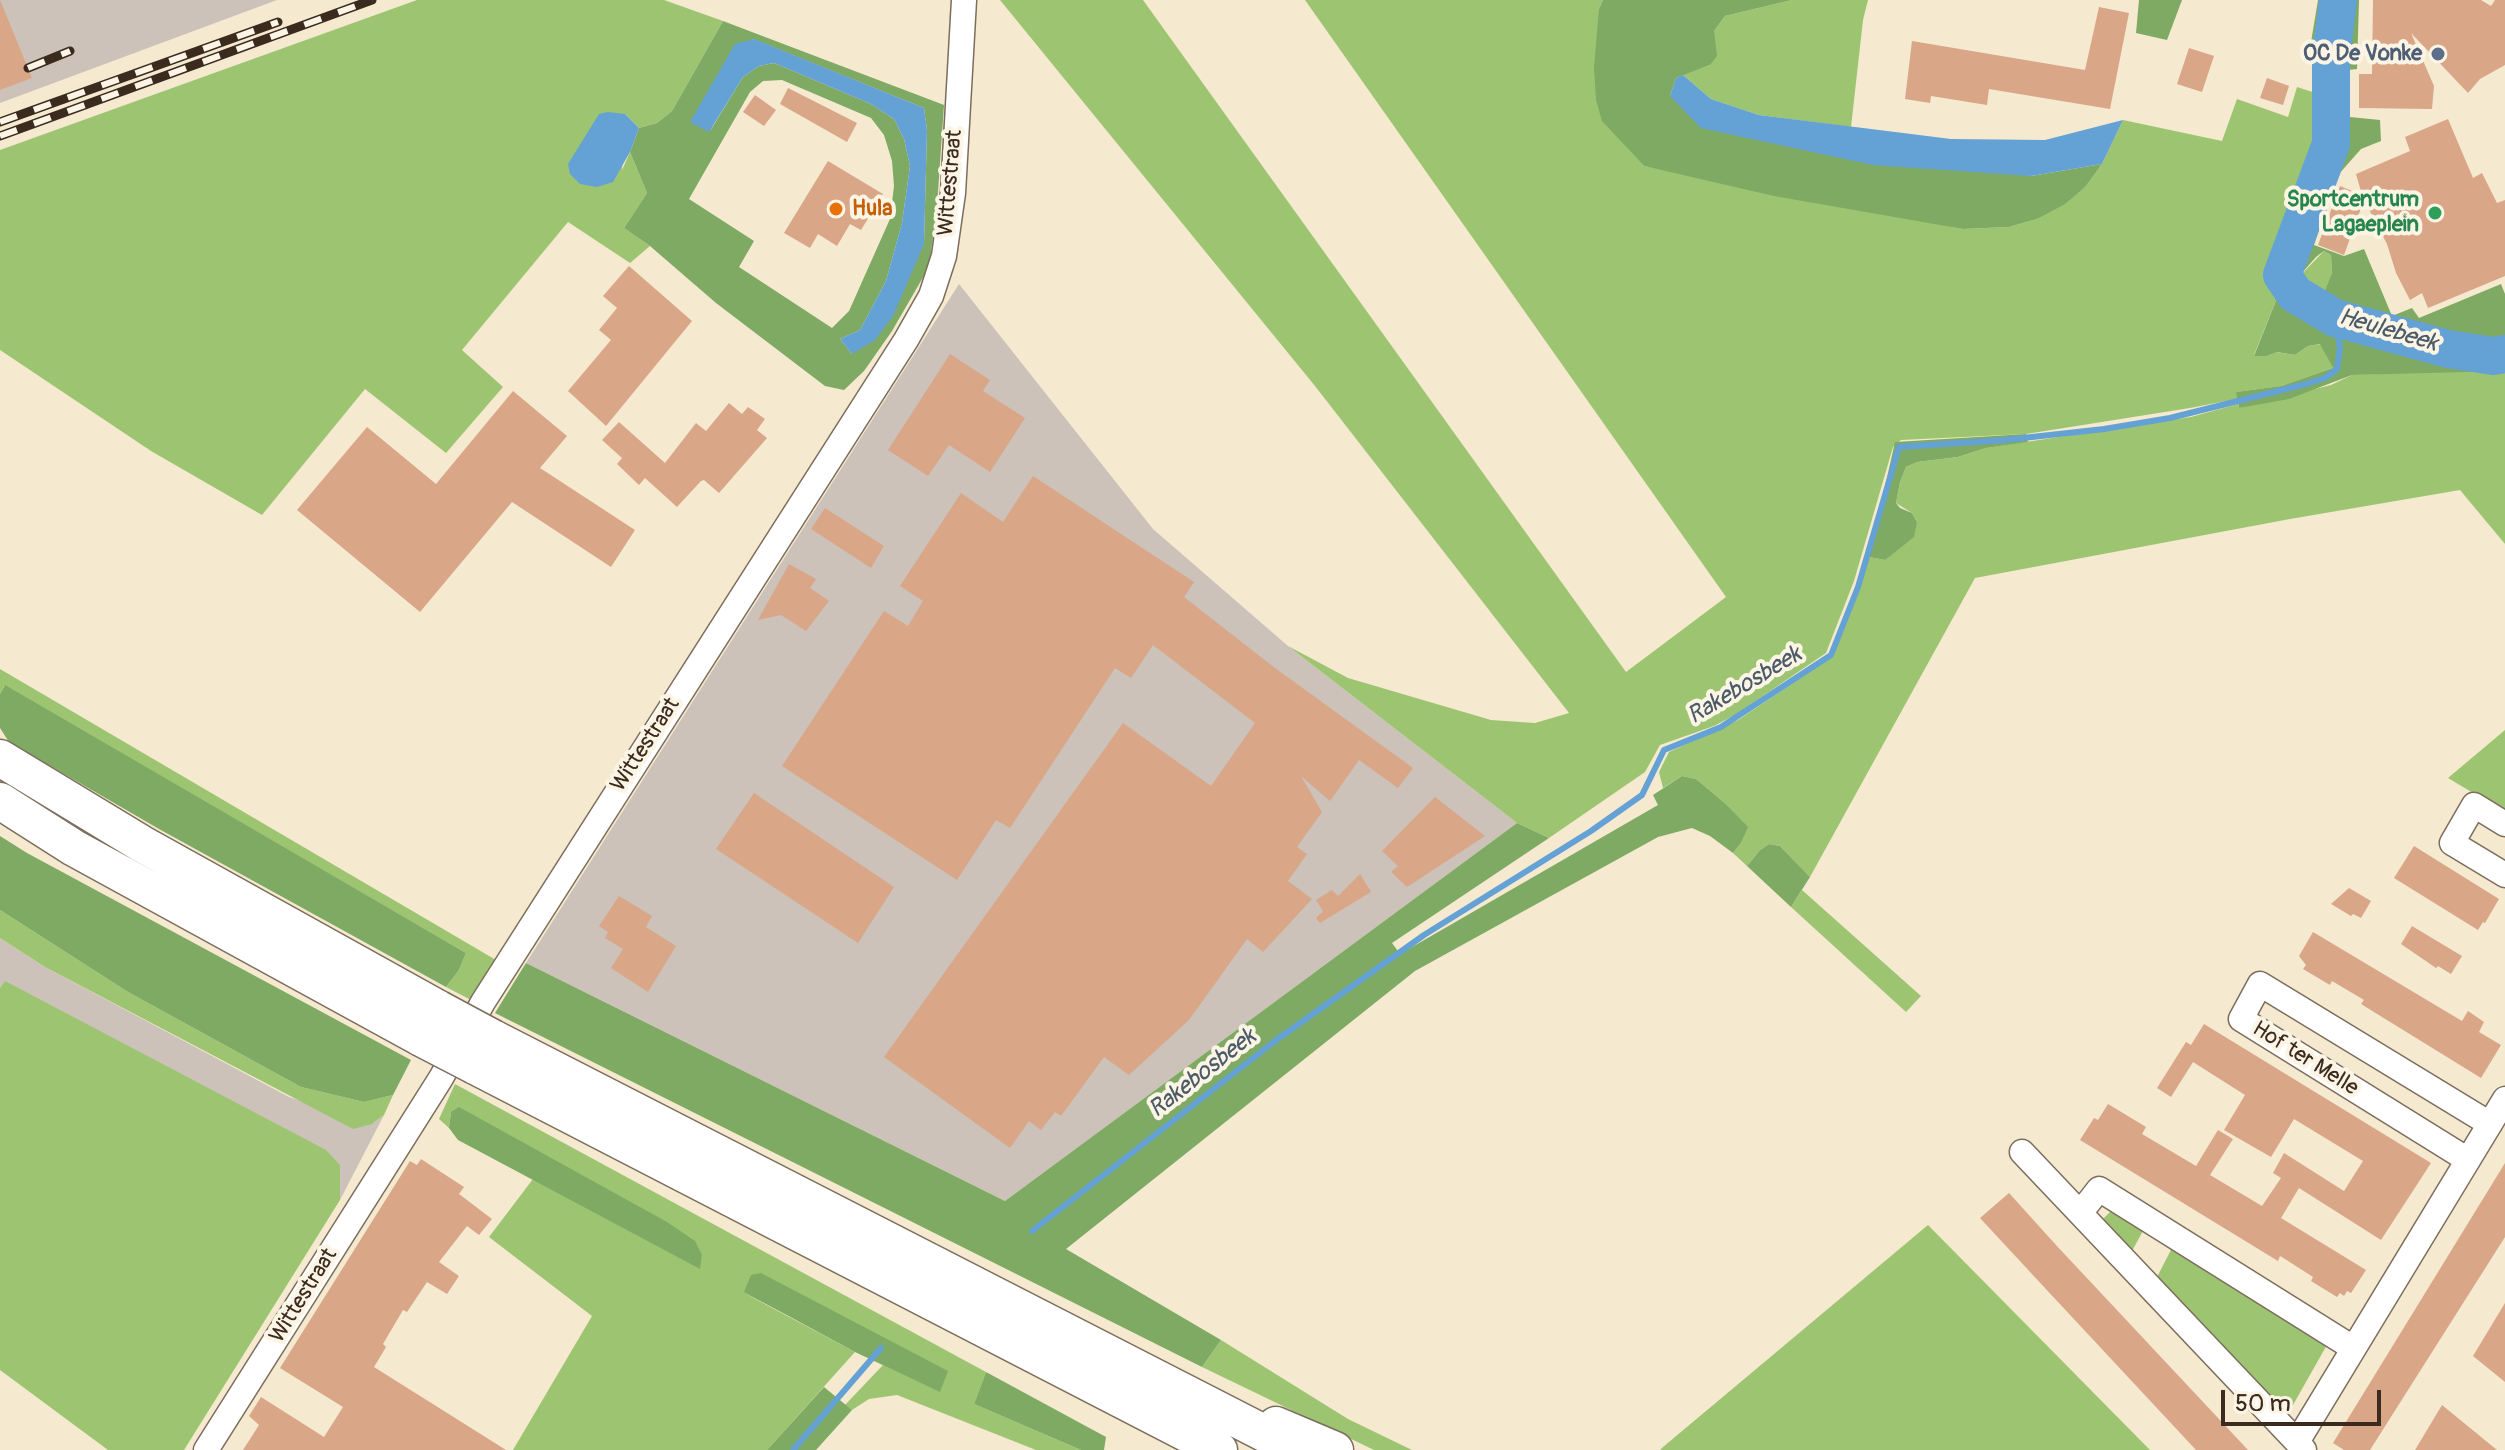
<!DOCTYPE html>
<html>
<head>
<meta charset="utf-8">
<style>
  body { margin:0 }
  #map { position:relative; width:2505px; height:1450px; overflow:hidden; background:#f5e9d0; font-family:Pangolin,sans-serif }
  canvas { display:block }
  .scale { position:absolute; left:2221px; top:1390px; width:160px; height:36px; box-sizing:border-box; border:4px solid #3b2a1e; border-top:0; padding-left:10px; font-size:24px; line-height:28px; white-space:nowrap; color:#3b2a1e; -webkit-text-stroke:6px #fcf5e5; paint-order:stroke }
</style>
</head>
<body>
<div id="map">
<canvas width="2505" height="1450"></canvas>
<div class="scale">50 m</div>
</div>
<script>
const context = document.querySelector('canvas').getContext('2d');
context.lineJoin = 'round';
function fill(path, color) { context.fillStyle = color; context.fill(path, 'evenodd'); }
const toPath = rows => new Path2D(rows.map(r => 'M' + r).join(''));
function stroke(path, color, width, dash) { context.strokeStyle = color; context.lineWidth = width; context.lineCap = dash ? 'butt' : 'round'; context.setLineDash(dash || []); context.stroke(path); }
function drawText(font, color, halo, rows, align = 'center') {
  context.font = font + ' Pangolin,sans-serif'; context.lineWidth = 8; context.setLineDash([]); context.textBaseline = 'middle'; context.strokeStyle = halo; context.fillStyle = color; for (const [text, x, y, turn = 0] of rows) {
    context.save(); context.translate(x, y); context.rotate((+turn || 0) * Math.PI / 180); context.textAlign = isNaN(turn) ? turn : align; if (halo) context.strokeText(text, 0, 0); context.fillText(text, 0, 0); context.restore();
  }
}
fill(toPath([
  [0,0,277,0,0,103],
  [959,284,1153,529,1288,646,1517,823,1005,1201,526,963],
  [0,938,45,967,289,1097,372,1124,384,1115,340,1200,340,1165,5,982,0,988]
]), '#ccc2b9');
fill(toPath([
  [417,0,664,0,723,21,672,111,657,123,639,128,625,114,622,170,630,152,647,193,624,228,650,246,630,263,568,222,462,350,503,387,446,453,365,389,262,515,151,451,0,350,0,150],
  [1000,0,1143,0,1626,672,1726,597,1305,0,1603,0,1599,9,1603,121,1644,166,1963,229,2009,227,2037,219,2086,186,2102,164,2123,120,2222,141,2237,99,2288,117,2297,87,2325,96,2328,139,2321,159,2317,158,2277,268,2281,288,2254,355,2267,356,2276,352,2295,355,2308,346,2321,344,2333,368,2281,386,2237,392,2237,399,2190,408,2026,434,1901,440,1893,447,1854,581,1826,653,1735,715,1714,726,1660,745,1645,772,1549,838,1517,823,1288,646,1348,678,1491,720,1535,723,1569,713,1315,386],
  [1792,0,1868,0,1863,20,1851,127,1759,115,1711,99,1683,75,1710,65,1714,31,1725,16],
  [2324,251,2331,255,2332,273,2329,286,2322,301,2306,297,2294,282],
  [2456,371,2505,371,2505,544,2460,490,2290,519,1975,578,1810,877,1780,846,1769,844,1760,850,1747,866,1733,853,1741,843,1747,827,1726,804,1696,779,1682,776,1663,788,1659,772,1669,752,1738,720,1832,657,1869,557,1885,560,1917,522,1912,513,1896,503,1900,482,1906,467,1917,462,1958,457,1986,448,2191,417,2238,404,2239,408,2331,385,2352,375],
  [0,669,496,960,473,1001,446,987,459,970,466,953,4,686,0,694],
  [2505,730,2505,812,2448,778],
  [1802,890,1921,996,1906,1012,1791,907],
  [0,910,128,992,301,1087,364,1102,393,1095,384,1115,372,1124,353,1129,45,967,0,938],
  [5,981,326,1150,340,1165,340,1200,184,1450,108,1450,0,1370,0,988],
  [455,1084,986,1372,974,1404,1081,1450,1036,1450,897,1395,869,1399,852,1410,845,1405,883,1365,939,1391,744,1293,855,1352,767,1450,513,1450,592,1316,489,1237,533,1179,699,1268,702,1255,451,1112,449,1128,439,1119],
  [2112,1210,2144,1229,2132,1251,2102,1220],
  [1928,1225,2150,1450,1660,1450,1663,1447],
  [2173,1246,2328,1343,2293,1405,2281,1410,2157,1277],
  [1221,1340,1348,1419,1412,1450,1374,1450,1202,1367]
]), '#9dc571');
fill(toPath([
  [1603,0,1792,0,1725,16,1714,31,1717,56,1710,65,1676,78,1670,96,2031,176,2102,164,2086,186,2065,204,2037,219,2009,227,1963,229,1774,196,1644,166,1602,121,1596,100,1594,67,1599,9],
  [2139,0,2182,0,2167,40,2136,33],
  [2318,0,2359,0,2357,69,2348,70,2350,117,2380,120,2381,141,2361,149,2338,175,2314,245,2344,256,2364,249,2392,316,2412,308,2419,318,2501,284,2505,294,2505,371,2352,375,2289,399,2239,408,2236,392,2281,386,2333,368,2320,344,2308,346,2295,355,2277,352,2267,356,2254,356,2281,288,2297,304,2306,297,2321,301,2332,273,2331,255,2324,251,2316,257,2294,282,2277,268,2317,157,2332,161,2337,48,2311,42],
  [723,21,944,105,937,206,929,267,892,331,864,371,844,390,825,386,716,303,650,246,624,228,647,193,630,152,639,128,657,123,672,111],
  [753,39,924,108,927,130,924,244,852,354,840,339,860,330,886,281,902,223,910,166,904,139,894,119,871,104,774,63,759,66,743,77,710,131],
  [782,80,871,118,884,135,892,161,894,186,890,219,849,311,832,328,739,267,754,241,689,199,750,92,763,81],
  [2026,434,2028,442,1986,448,1958,457,1917,462,1906,467,1900,482,1896,503,1900,508,1912,513,1917,522,1914,537,1885,560,1869,557,1895,442],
  [5,685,466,953,459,970,446,987,159,829,9,742,0,728,0,694],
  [1682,776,1696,779,1726,804,1748,827,1741,843,1733,853,1710,836,1692,828,1658,837,1415,971,1066,1249,1221,1340,1202,1367,495,1013,526,963,1005,1201,1517,823,1549,838,1392,943,1400,954,1658,805,1653,795],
  [0,836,27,853,411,1060,393,1095,364,1102,301,1087,128,992,0,910],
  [1769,844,1780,846,1810,877,1791,907,1747,866,1760,850],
  [459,1107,667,1222,695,1241,702,1255,700,1269,458,1140,449,1128,451,1112],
  [761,1273,948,1371,940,1392,855,1352,744,1292,751,1275],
  [986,1372,1106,1437,1104,1450,1081,1450,974,1404],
  [824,1387,852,1410,816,1450,767,1450]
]), '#7eaa63');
fill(toPath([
  [754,39,924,108,927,130,924,244,893,316,875,340,852,354,840,339,860,330,886,281,902,223,910,166,904,139,894,119,871,104,774,63,759,66,743,77,709,132,690,122,735,44],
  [1683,75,1711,99,1759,115,1951,139,2045,140,2123,120,2102,164,2031,176,1873,165,1701,128,1670,96,1676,78],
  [608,112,625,114,639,128,630,152,613,182,597,187,580,184,570,174,568,164,599,114]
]), '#64a1d5');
stroke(toPath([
  [1032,1231,1275,1041,1424,935,1591,831,1642,795,1664,750,1721,727,1831,655,1858,587,1899,447,2005,440,2104,429,2170,418,2306,384,2325,378,2337,369,2340,348,2335,318],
  [793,1450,881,1348]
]), '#64a1d5', 6);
stroke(toPath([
  [2338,0,2331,58,2331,144,2282,275,2295,294,2335,318,2448,349,2493,356,2505,354]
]), '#64a1d5', 38);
fill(toPath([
  [0,0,32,78,0,90],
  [2373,0,2481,0,2491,6,2495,0,2505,0,2505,65,2480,79,2468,93,2411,33,2434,86,2432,109,2359,108,2359,74,2372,74],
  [2099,7,2129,13,2110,109,1989,89,1987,105,1931,96,1930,103,1905,99,1912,41,2085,70],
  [2189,48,2214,56,2202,92,2177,84],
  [2267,78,2289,86,2283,105,2260,98],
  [788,88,857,123,847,142,780,104],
  [755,95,776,110,764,126,743,112],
  [2448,119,2473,178,2482,173,2497,203,2505,200,2505,276,2428,308,2422,293,2410,300,2396,273,2387,244,2364,200,2344,255,2318,245,2340,186,2362,195,2356,174,2410,151,2405,137],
  [828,161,883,194,861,230,850,224,837,246,818,234,810,248,784,233],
  [629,266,692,321,606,426,568,391,611,340,599,330,617,308,603,296],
  [950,354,990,380,983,391,1025,418,990,472,949,445,928,476,888,450],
  [513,391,567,436,540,468,635,530,611,567,512,502,420,612,297,510,367,427,436,484],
  [729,403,742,414,748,407,765,419,757,430,767,438,719,493,704,480,701,481,677,507,645,478,639,485,617,464,622,458,602,440,619,422,665,463,696,423,706,431],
  [1033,476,1194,582,1184,597,1275,668,1413,768,1398,788,1359,760,1330,801,1301,776,1322,812,1297,847,1307,854,1288,881,1312,899,1263,952,1247,939,1189,1020,1129,1075,1104,1057,1061,1116,1055,1112,1041,1130,1029,1121,1010,1148,884,1057,1123,723,1211,786,1255,723,1153,645,1131,678,1115,668,1010,828,996,820,957,880,782,766,884,611,908,626,923,601,900,586,961,493,1003,522],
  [825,508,884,546,871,568,811,529],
  [789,564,816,579,810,588,829,601,806,631,781,615,758,620],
  [754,793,894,887,858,943,716,849],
  [1435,797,1485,836,1407,887,1391,872,1398,866,1382,851],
  [2414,846,2499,899,2485,923,2483,922,2478,930,2394,878],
  [1360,874,1371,892,1320,923,1316,918,1323,911,1316,900,1332,890,1338,896],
  [2349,888,2371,901,2361,918,2353,914,2351,916,2331,904],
  [619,896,652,916,646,927,676,946,648,992,611,968,623,949,605,938,608,932,599,926],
  [2412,926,2462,956,2451,974,2438,966,2436,968,2401,944],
  [2313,932,2462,1021,2468,1011,2484,1022,2479,1032,2501,1045,2481,1078,2361,1004,2364,1000,2332,981,2330,985,2303,969,2306,965,2299,956],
  [2204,1024,2431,1163,2381,1240,2299,1188,2281,1218,2366,1270,2351,1293,2347,1291,2344,1296,2340,1293,2337,1297,2311,1281,2313,1277,2285,1259,2280,1256,2278,1261,2080,1140,2094,1118,2098,1120,2108,1104,2146,1127,2142,1134,2196,1166,2218,1130,2233,1139,2210,1175,2262,1206,2281,1178,2273,1173,2284,1153,2344,1191,2363,1161,2294,1119,2271,1157,2224,1130,2245,1095,2193,1062,2171,1097,2157,1088,2186,1042,2191,1045],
  [421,1159,464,1187,459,1194,492,1219,479,1235,467,1226,439,1262,459,1276,447,1294,427,1282,407,1312,403,1310,383,1344,386,1347,374,1367,506,1450,243,1450,259,1425,249,1416,261,1397,324,1437,343,1407,280,1368,410,1161,417,1165],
  [2505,1163,2505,1237,2370,1450,2344,1450,2333,1443],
  [2009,1193,2056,1245,2248,1450,2196,1450,2044,1287,1980,1218],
  [2505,1303,2505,1382,2473,1356],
  [2442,1405,2497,1450,2415,1450]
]), '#d9a688');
const minor = toPath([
  [2505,824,2474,805,2452,843,2505,875],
  [2022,1152,2297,1442],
  [2468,1160,2241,1019,2260,984,2490,1124],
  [2081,1212,2099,1189,2353,1348],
  [206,1450,441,1078,483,1002,906,340,931,296,944,256,953,193,964,0],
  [2304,1450,2297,1442,2505,1099]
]);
const highway = toPath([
  [0,758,142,844,439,1009],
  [0,801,74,848,421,1038],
  [493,1038,1297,1450],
  [475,1066,1219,1450],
  [1276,1425,1335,1450]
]);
stroke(minor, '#7c6d5c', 27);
stroke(highway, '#7c6d5c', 39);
stroke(minor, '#fff', 24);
stroke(highway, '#fff', 36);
const rail = toPath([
  [28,68,70,51],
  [0,122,278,22],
  [0,136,372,0]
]);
stroke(rail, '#3b2a1e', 9);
stroke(rail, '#fcf5e5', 6, [18]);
const highwayBridge = toPath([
  [439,1009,493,1038],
  [421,1038,475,1066]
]);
stroke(highwayBridge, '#7c6d5c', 39, []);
stroke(highwayBridge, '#fff', 36);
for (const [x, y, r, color] of [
  [2438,54,8,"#5c6f8a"],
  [836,209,8,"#e8710a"],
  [2435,213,8,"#2e9e5b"]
]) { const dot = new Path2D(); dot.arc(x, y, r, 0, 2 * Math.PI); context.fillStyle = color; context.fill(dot); stroke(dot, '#fcf5e5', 3); }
drawText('bold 22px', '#4e5e75', '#fcf5e5', [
  ["OC De Vonke",2422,54]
], 'right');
drawText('22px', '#3b2a1e', '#fcf5e5', [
  ["Wittestraat",951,183,-85],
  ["Wittestraat",646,745,-57],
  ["Hof ter Melle",2305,1059,32],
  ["Wittestraat",304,1296,-58]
]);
drawText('bold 22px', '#27864d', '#fcf5e5', [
  ["Sportcentrum",2419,200],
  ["Lagaeplein",2419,225]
], 'right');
drawText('bold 22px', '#c56008', '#fcf5e5', [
  ["Hula",852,209]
], 'left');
drawText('italic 24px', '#4b5a67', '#fcf5e5', [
  ["Heulebeek",2388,331,16],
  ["Rakebosbeek",1745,686,-31],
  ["Rakebosbeek",1203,1074,-38]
]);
</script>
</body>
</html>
